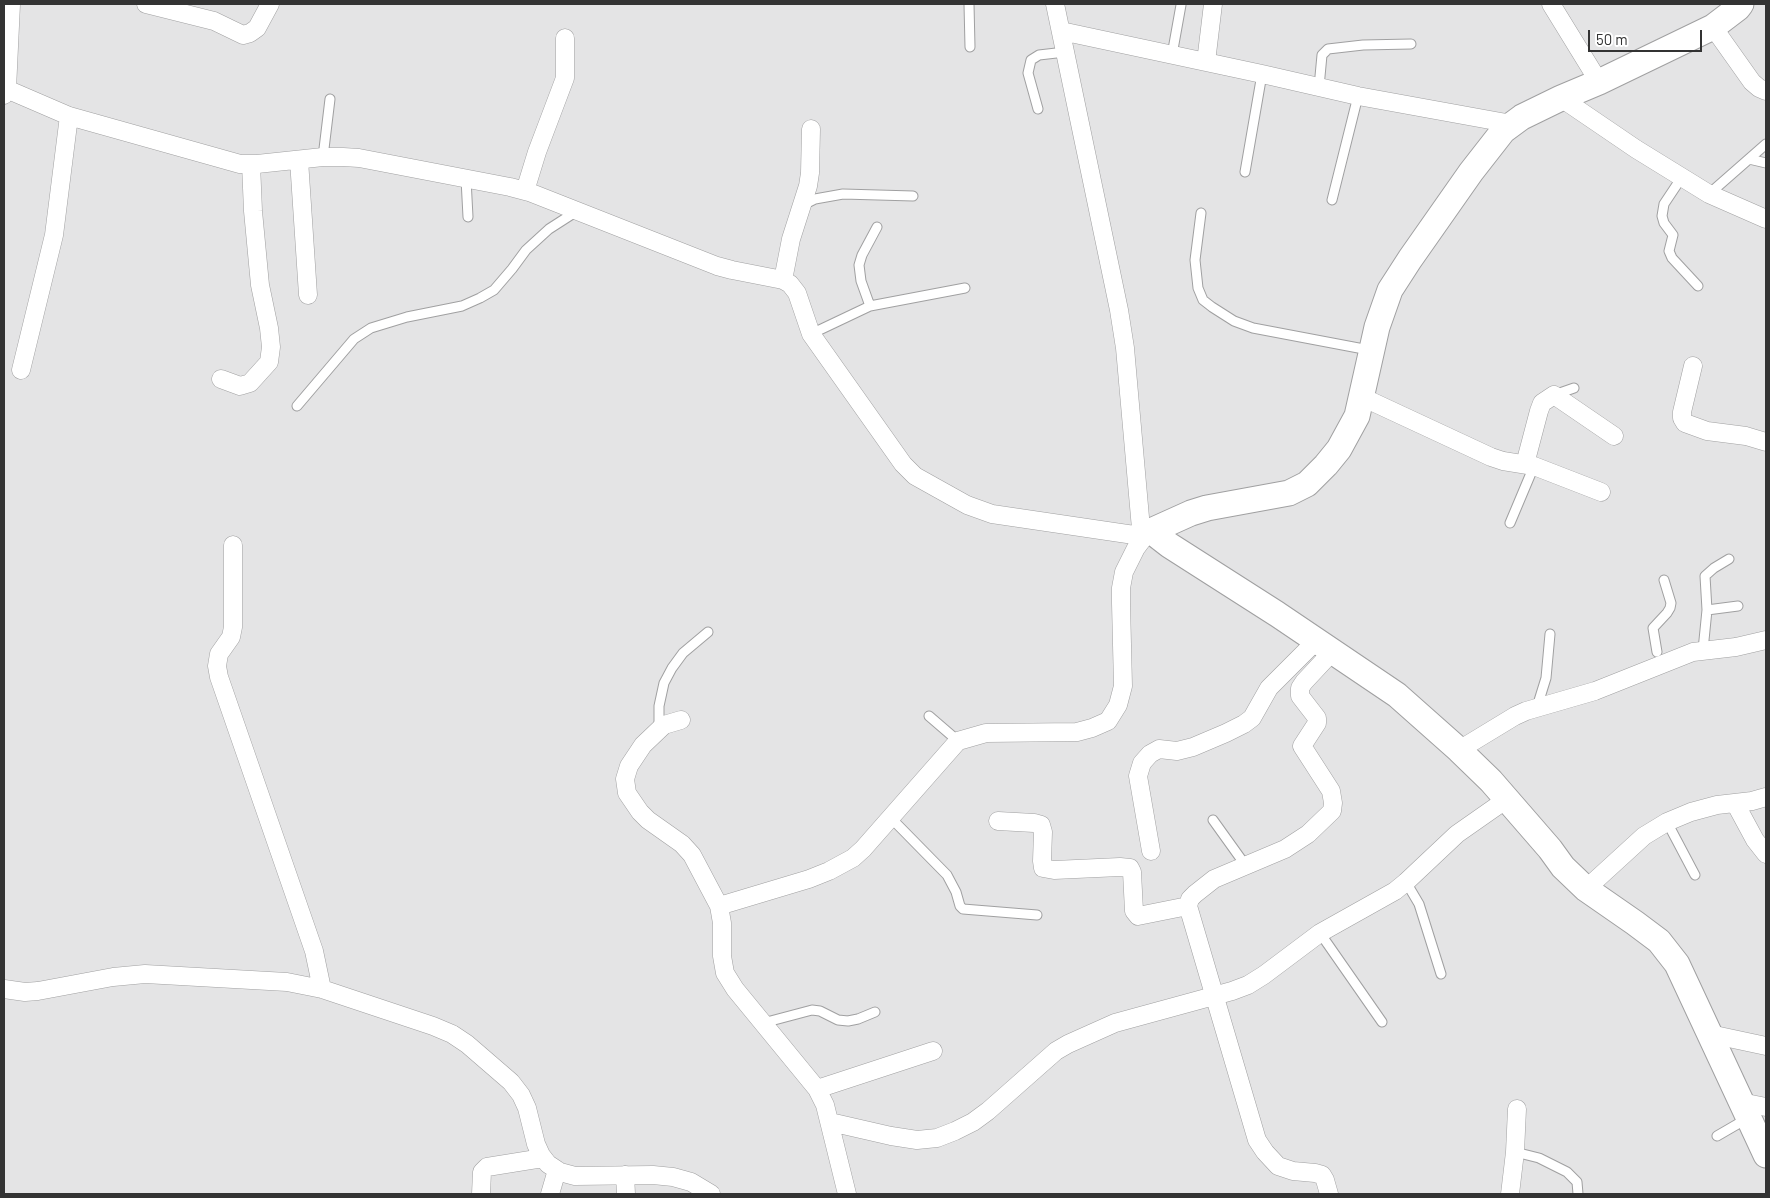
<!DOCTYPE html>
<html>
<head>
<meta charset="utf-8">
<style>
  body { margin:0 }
  #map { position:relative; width:1770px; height:1198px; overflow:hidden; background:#e4e4e5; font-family:Barlow,sans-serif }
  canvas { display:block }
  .frame { position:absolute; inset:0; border:5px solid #333; pointer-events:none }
  .scale { position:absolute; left:1588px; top:30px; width:114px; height:22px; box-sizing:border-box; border:2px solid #333; border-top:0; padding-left:6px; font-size:15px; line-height:18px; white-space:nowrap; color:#333; -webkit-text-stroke:4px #fff; paint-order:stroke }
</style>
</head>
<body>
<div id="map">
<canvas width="1770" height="1198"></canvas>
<div class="frame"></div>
<div class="scale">50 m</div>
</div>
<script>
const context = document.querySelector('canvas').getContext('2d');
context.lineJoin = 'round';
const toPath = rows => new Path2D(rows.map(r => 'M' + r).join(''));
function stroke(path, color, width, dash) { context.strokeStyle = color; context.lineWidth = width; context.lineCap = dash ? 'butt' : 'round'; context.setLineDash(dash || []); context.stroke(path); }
const lane = toPath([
  [969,4,970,47],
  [1172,55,1181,5],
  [1319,87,1322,55,1328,49,1363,45,1411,44],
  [1038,109,1028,73,1031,60,1039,55,1065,52],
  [323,157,330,99],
  [1749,159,1766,163],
  [1245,172,1262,74],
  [1682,177,1664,204,1662,216,1664,223,1673,235,1669,251,1672,258,1698,286],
  [466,179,468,217],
  [1709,194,1766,144],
  [1332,200,1358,96],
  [803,205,815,199,843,194,913,196],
  [1201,213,1195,260,1198,288,1203,300,1212,307,1234,321,1253,328,1369,350],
  [870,306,861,281,859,265,862,255,877,227],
  [811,334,870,306,965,288],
  [1554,395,1574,388],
  [297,406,354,339,371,328,407,317,462,306,480,298,494,290,512,269,526,250,549,229,577,211],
  [1510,523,1534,466],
  [1707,610,1738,606],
  [1703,650,1707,610,1705,576,1714,568,1729,559],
  [1657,652,1653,628,1667,613,1670,608,1671,603,1664,580],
  [1537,707,1546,678,1550,634],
  [929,716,958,741],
  [659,730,659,706,664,683,672,668,683,653,708,632],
  [890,817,947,875,956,892,960,906,963,909,1037,915],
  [1213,820,1246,866],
  [1667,822,1695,875],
  [1406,882,1419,904,1441,974],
  [1320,933,1382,1022],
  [763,1023,812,1010,820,1011,838,1020,848,1021,858,1019,875,1012],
  [1717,1136,1748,1118],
  [1515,1152,1539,1158,1567,1172,1577,1182,1578,1194]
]);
const street = toPath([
  [146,4,214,21,243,35,250,33,257,28,270,4],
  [1055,4,1119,310,1125,348,1142,540],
  [1551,4,1599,82],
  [1713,27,1752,82,1759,88,1766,91],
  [1061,31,1262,74,1358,96,1512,124],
  [1206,62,1213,4],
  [4,88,69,116,240,164,257,164,323,157,343,157,359,158,510,187,529,192,717,266,732,270,783,280,790,284,797,293,811,334,903,464,915,476,967,505,992,514,1141,536],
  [4,95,7,89,11,4],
  [1561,98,1636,149,1709,194,1766,219],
  [299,160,308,295],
  [525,191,537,152,565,78,565,38],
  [783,280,791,239,808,186,810,173,811,129],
  [1693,366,1682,412,1682,418,1685,423,1707,431,1746,436,1766,442],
  [21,370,54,235,69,116],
  [221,379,240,386,250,383,269,362,271,347,269,328,260,285,253,211,251,164],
  [1362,397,1491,457,1503,461,1534,466,1601,492],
  [1525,464,1539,411,1542,403,1554,395,1614,436],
  [233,545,233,627,231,637,219,654,217,666,219,677,314,951,322,989],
  [681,720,664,725,643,745,629,766,625,779,627,793,640,812,648,820,682,844,692,855,719,906,722,923,722,956,725,973,735,989,817,1089,825,1105,847,1194],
  [1459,750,1515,716,1526,711,1595,691,1693,652,1736,647,1766,640],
  [1735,803,1755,840,1766,854],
  [998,821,1034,823,1041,825,1043,832,1042,861,1043,868,1054,870,1120,867,1130,868,1132,872,1134,911,1138,916,1188,906],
  [1151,851,1138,776,1142,763,1150,754,1159,749,1177,751,1193,747,1226,733,1244,724,1252,718,1269,688,1316,641],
  [1586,889,1644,836,1667,822,1691,812,1717,805,1752,801,1766,797],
  [719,906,809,879,829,871,853,858,863,849,958,741,986,733,1077,732,1092,728,1108,721,1118,705,1123,686,1121,603,1121,588,1124,572,1136,548,1145,536,1151,531],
  [4,989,25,992,38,991,113,977,145,974,287,982,322,989,433,1026,452,1034,467,1044,511,1082,521,1095,527,1108,536,1144,541,1155,548,1164,560,1172,575,1176,653,1175,673,1177,691,1182,711,1194],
  [1710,1034,1766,1046],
  [817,1089,933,1051],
  [1741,1102,1766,1107],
  [830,1122,891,1136,917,1140,937,1138,955,1131,973,1122,988,1111,1056,1051,1068,1044,1115,1023,1232,991,1248,985,1264,975,1320,933,1395,891,1406,882,1457,834,1507,799],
  [625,1175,626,1194],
  [481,1194,482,1172,487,1167,543,1158],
  [550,1194,557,1170],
  [1329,1194,1325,1180,1322,1175,1315,1173,1293,1171,1278,1166,1265,1152,1257,1140,1188,906,1190,899,1195,894,1214,879,1285,849,1308,834,1332,811,1333,803,1331,791,1302,746,1317,723,1317,718,1300,696,1300,688,1304,682,1332,652],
  [1510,1194,1515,1152,1517,1109]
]);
const secondary = toPath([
  [1741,4,1738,8,1713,27,1599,82,1561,98,1522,117,1503,131,1471,172,1410,259,1390,290,1377,327,1357,416,1339,449,1326,465,1307,484,1289,493,1207,508,1191,513,1151,531,1169,545,1277,614,1397,695,1459,750,1491,781,1550,849,1563,867,1586,889,1635,923,1659,941,1677,964,1766,1155]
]);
stroke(lane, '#a0a0a1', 11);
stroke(street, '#a0a0a1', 19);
stroke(secondary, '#a0a0a1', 27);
stroke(lane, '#fff', 9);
stroke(street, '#fff', 18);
stroke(secondary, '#fff', 25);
</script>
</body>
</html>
